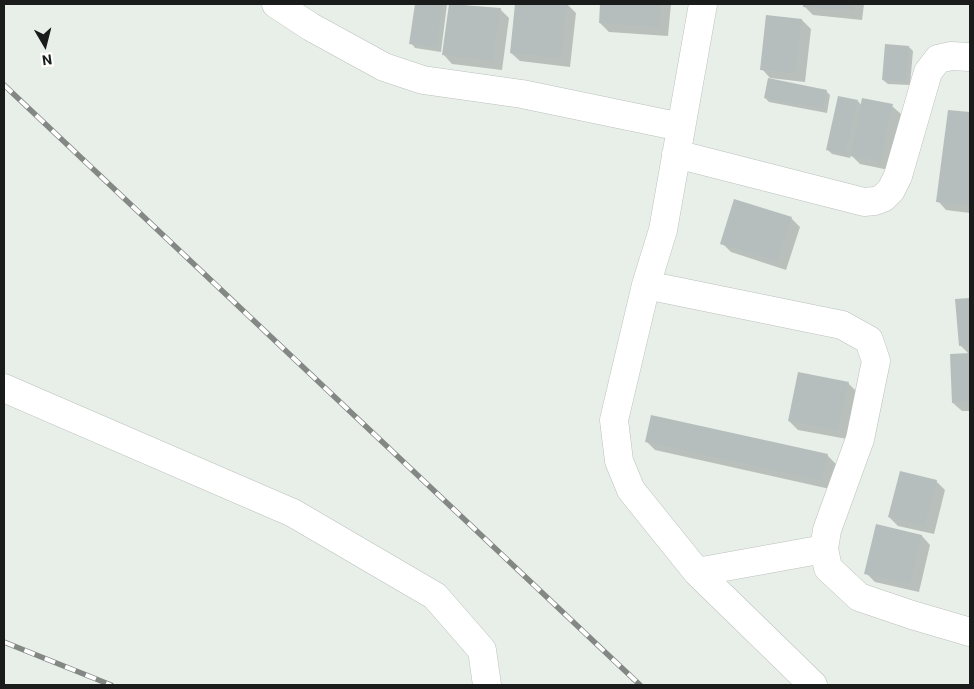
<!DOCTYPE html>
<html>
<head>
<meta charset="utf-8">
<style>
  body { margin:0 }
  #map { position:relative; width:974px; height:689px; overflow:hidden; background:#e8efe9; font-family:Roboto,sans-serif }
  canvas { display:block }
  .frame { position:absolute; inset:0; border:5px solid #191c1a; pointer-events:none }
  .north { position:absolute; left:20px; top:20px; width:50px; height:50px; -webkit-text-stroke:4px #fff; paint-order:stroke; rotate:172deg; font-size:14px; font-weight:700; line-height:20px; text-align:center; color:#191c1a }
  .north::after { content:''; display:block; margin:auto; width:18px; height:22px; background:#191c1a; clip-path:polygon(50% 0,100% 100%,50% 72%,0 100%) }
</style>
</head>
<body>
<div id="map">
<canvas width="974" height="689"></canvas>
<div class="frame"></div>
<div class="north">N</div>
</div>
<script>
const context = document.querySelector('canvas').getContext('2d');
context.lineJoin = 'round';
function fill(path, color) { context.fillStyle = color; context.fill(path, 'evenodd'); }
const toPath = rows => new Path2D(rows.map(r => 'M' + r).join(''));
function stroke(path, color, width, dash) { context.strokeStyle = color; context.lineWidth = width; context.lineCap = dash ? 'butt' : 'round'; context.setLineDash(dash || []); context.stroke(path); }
fill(toPath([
  [416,4,447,4,441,52,415,48,411,43],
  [451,4,500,9,509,18,502,70,452,64,444,55],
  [517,4,567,4,576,13,570,67,520,61,511,53],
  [602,4,671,4,668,36,609,32,600,23],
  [805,4,864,4,862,20,813,15,804,6],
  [802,20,811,29,805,82,770,78,762,69],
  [969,32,970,32,970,50,969,48],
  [909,47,913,51,910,85,888,84,883,80],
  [826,91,830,95,827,113,769,102,765,98],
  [858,101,862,106,892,106,901,114,889,170,860,164,851,155,850,158,832,154,828,150],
  [949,111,970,114,970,213,946,210,938,201],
  [791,218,800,227,786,270,731,252,722,243],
  [970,299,970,411,962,411,953,403,970,355,960,345,956,301],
  [848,383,857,392,847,439,798,430,789,421],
  [647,442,827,455,836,464,830,489,655,450],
  [936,481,945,490,934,534,898,526,889,517],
  [877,526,922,536,930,545,919,592,875,582,866,573]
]), '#0003');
fill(toPath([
  [415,4,443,4,437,48,409,44],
  [449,4,501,8,493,61,442,55],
  [515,4,567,4,562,59,510,53],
  [600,4,662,4,660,28,599,23],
  [803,4,855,4,854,11,803,7],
  [766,15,802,19,796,74,760,70],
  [885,44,909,46,906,82,882,80],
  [768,78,827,90,823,109,764,98],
  [838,96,858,100,846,155,826,150],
  [862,98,893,104,881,162,850,156],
  [948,110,970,112,969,206,936,202],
  [734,199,792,217,777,262,720,244],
  [970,298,970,345,959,346,955,299],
  [970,353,970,402,952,403,950,354],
  [798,372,849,382,838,431,788,421],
  [651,415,828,454,822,481,645,442],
  [900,471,937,480,925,526,888,517],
  [876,524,922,535,910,584,864,574]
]), '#b6bebd');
const minor = toPath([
  [276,4,311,27,384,67,423,80,522,94,681,127],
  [703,4,663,230,646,285,614,420,619,461,631,490,697,572,813,685],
  [676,154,864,202,875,201,883,198,891,190,898,176,928,72,938,59,951,56,970,57],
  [646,285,842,325,869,340,876,361,860,439,827,530,824,549,828,568,859,597,912,615,970,632],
  [4,388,293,513,435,596,482,650,487,685],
  [697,572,824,549]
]);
stroke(minor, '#bac0bb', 29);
stroke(minor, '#fff', 28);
const rail = toPath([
  [4,85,640,685],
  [4,642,111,685]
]);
stroke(rail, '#838884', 5.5);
stroke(rail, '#fff', 4, [11]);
</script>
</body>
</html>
